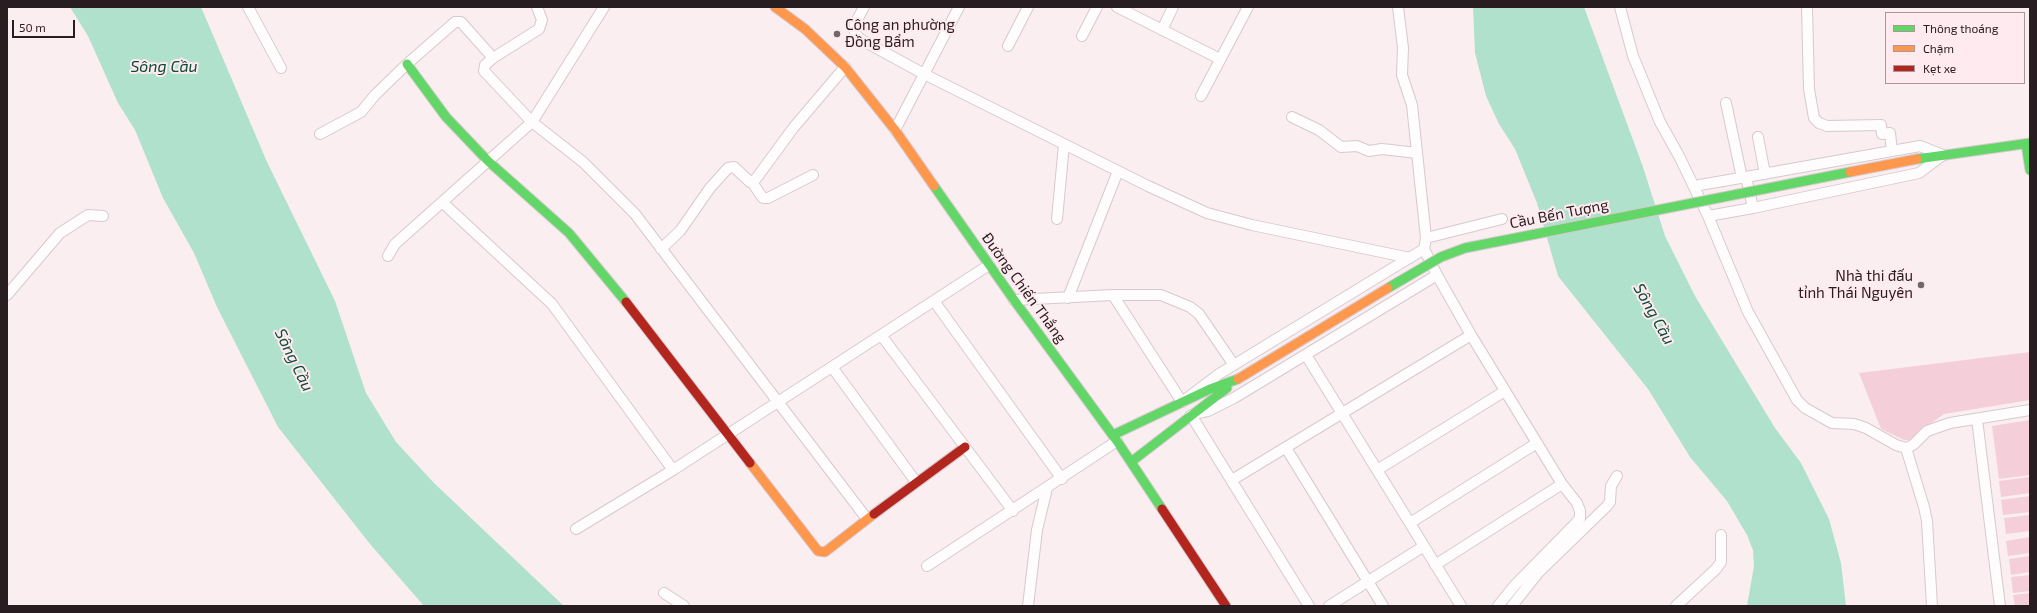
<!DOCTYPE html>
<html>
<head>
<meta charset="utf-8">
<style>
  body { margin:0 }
  #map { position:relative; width:2037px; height:613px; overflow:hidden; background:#faeef1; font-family:"Exo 2",sans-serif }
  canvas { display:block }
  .frame { position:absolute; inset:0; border:8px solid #281d20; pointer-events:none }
  .legend { position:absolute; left:1885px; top:12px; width:140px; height:72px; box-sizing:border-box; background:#feeaef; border:1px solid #a8989c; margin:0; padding:5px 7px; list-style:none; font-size:12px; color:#281d20 }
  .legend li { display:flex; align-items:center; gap:8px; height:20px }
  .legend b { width:20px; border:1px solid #a8989c }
  .scale { position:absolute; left:12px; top:20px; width:63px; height:18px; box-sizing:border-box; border:2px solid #281d20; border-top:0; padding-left:5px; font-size:12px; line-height:14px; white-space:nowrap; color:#281d20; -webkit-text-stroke:3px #feeaef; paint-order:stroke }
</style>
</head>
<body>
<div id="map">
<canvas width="2037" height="613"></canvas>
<div class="frame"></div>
<ul class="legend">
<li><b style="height:5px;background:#63d668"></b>Thông thoáng</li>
<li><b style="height:5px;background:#ff974d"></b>Chậm</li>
<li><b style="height:5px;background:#b3261e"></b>Kẹt xe</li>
</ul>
<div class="scale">50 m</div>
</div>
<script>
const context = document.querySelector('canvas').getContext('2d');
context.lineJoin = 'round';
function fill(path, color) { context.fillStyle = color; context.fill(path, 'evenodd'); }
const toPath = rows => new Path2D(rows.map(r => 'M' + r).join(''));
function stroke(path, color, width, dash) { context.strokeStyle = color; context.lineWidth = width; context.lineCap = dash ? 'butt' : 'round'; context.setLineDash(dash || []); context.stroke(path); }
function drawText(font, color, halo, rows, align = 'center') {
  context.font = font + ' "Exo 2",sans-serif'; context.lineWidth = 4; context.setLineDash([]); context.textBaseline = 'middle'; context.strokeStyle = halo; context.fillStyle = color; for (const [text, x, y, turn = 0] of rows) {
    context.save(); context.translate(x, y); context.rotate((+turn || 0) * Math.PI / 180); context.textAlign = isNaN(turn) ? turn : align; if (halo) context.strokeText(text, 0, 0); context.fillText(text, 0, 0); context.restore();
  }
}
fill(toPath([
  [2030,352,2030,400,1944,414,1930,424,1921,435,1912,440,1904,440,1881,429,1859,373],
  [2030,420,2030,475,1999,479,1992,426],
  [2030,477,2030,493,2001,497,1999,481],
  [2030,496,2030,512,2003,515,2001,500],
  [2030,515,2030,531,2006,534,2004,518],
  [2030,537,2030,553,2008,556,2006,541],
  [2030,556,2030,572,2011,575,2009,559],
  [2030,575,2030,591,2013,593,2011,577],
  [2030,593,2030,606,2015,606,2013,595]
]), '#f4cfda');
fill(toPath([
  [70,7,201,7,267,162,335,301,366,393,396,442,434,483,564,606,424,606,370,544,278,427,217,307,194,253,163,198,135,130,118,103,88,36],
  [1473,7,1584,7,1643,167,1665,236,1695,296,1775,428,1801,463,1829,519,1841,563,1846,606,1747,606,1754,566,1753,550,1747,535,1727,501,1690,457,1648,389,1558,276,1537,203,1515,149,1499,124,1486,96,1475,53]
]), '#b0e1cc');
const street = toPath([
  [248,7,281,68],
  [537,7,542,20,539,29,493,58,485,65,484,71,532,122,583,162,635,214,867,519],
  [864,7,855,24,855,33,860,39,924,74,1148,186,1207,213,1252,225,1410,258],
  [1117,7,1220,59],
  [1398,7,1403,48,1402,75,1412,105,1426,238,1424,249,1437,275,1471,335,1562,484,1577,503,1580,511,1580,518,1575,524,1515,585,1498,606],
  [1620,7,1633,56,1660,122,1679,156,1708,216,1748,312,1797,400,1805,408,1832,423,1854,424,1866,428,1896,445,1906,448,1913,445,1927,431,1950,423,2030,410],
  [1807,7,1809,89,1814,118,1819,123,1827,126,1881,125,1882,134,1890,133,1892,151],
  [1162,30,1173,7],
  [1082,36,1097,7],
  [1008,46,1028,7],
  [1201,96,1248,7],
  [1726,103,1742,178],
  [1292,117,1319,130,1341,147,1357,146,1369,151,1382,149,1417,153],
  [895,130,959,7],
  [320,134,361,112,375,95,407,64,455,22,461,22,493,58],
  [1758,137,1765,174],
  [1920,146,1943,155,1919,173,1753,208,1746,177,1920,146],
  [752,182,760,194,763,198,768,198,813,175],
  [1694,186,1746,177],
  [442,202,552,304,673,470],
  [1708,216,1753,208],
  [1057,219,1064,144],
  [1426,238,1502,219],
  [661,249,680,231,710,188,728,168,734,167,750,182,755,180,794,127,845,67],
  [388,256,395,244,532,122,604,7],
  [7,295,60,233,88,215,103,216],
  [1113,295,1161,295,1190,307,1199,314,1234,365],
  [1068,298,1118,171],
  [1014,300,1113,295,1182,402,1219,374,1424,249],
  [934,301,1062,479],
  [881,335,1013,511],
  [1306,355,1461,606],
  [832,367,916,482],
  [1977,419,2000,606],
  [1286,448,1383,606],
  [1906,448,1924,507,1927,521,1932,606],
  [1377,470,1505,391],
  [1232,480,1471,335],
  [1410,523,1537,443],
  [576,529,673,470,989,265],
  [1435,565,1562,484],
  [927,566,1117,441],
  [664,593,684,606],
  [1028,606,1037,530,1047,488],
  [1309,606,1191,415,1208,411,1234,398,1437,275],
  [1329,606,1424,546],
  [1512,606,1538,573,1607,506,1610,502,1611,486,1617,476],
  [1676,606,1716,569,1721,562,1721,535]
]);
const fast = toPath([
  [407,64,446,117,488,161,569,233,626,302],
  [2026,144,2030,170],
  [1917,159,2030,143],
  [934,186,1014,300,1117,441,1162,509],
  [1113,435,1210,389,1238,379],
  [1131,462,1227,388]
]);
const slow = toPath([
  [775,7,805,29,845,67,895,130,934,186],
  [750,463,818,551,825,552,874,514]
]);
const jam = toPath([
  [626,302,750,463],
  [1162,509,1226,606],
  [874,514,965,447]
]);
stroke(street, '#d6cace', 12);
stroke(fast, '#d6cace', 11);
stroke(slow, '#d6cace', 11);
stroke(jam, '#d6cace', 11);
stroke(street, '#fefcfd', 10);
stroke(fast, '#63d668', 9);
stroke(slow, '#ff974d', 9);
stroke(jam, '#b3261e', 9);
const fastBridge = toPath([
  [1388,288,1441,257,1465,248,1850,172]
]);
const slowBridge = toPath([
  [1850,172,1917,159],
  [1238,379,1388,288]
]);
stroke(fastBridge, '#d6cace', 11, []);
stroke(slowBridge, '#d6cace', 11, []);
stroke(fastBridge, '#63d668', 9);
stroke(slowBridge, '#ff974d', 9);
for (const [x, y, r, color] of [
  [837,34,4,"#726669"],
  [1921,285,4,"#726669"]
]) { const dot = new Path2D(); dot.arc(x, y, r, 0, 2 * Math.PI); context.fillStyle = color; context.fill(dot); stroke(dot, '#feeaef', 1.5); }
drawText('15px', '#281d20', '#feeaef', [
  ["Công an phường",845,25],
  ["Đồng Bẩm",845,42],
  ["Nhà thi đấu",1913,276,"right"],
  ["tỉnh Thái Nguyên",1913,293,"right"]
], 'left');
drawText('15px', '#281d20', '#feeaef', [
  ["Cầu Bến Tượng",1559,214,-11],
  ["Đường Chiến Thắng",1024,288,54]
]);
drawText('italic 16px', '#0d4c37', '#feeaef', [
  ["Sông Cầu",164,67],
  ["Sông Cầu",1654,314,61],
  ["Sông Cầu",294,360,64]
]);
</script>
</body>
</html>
